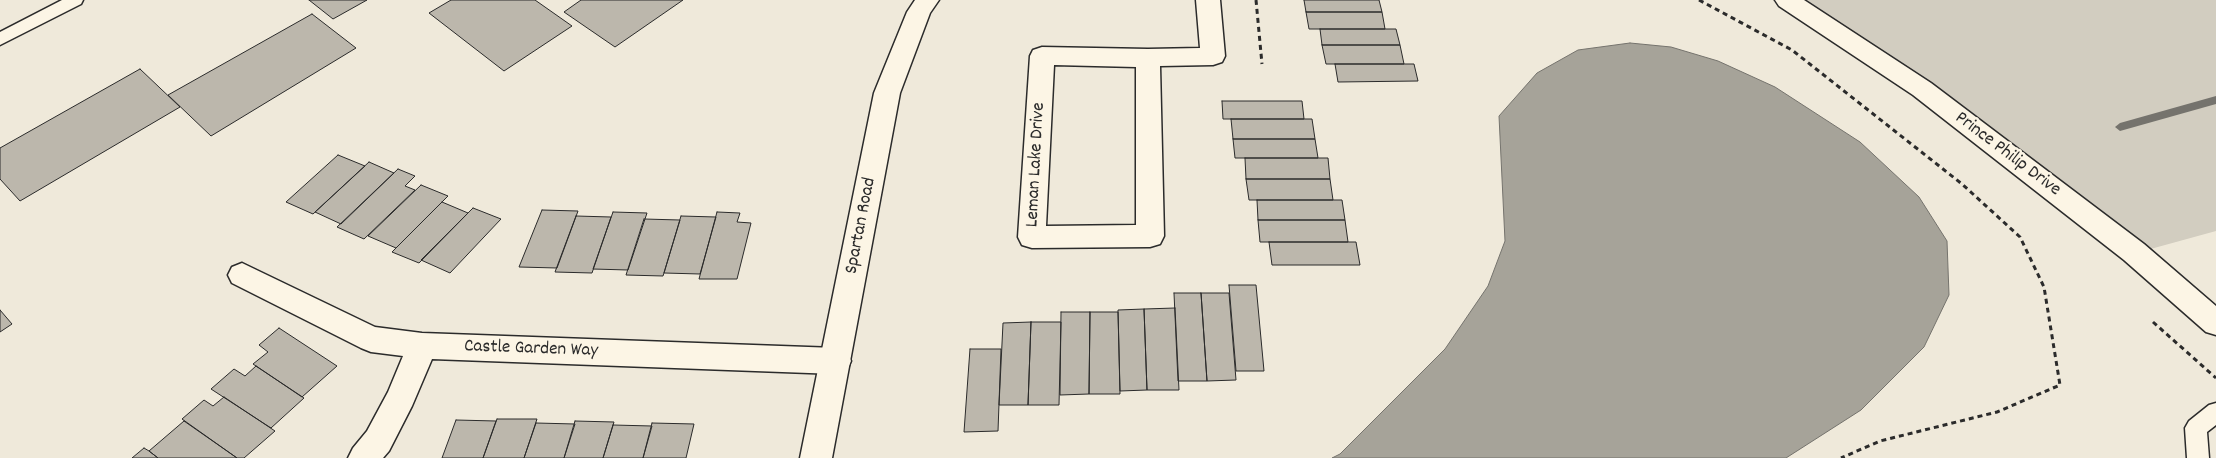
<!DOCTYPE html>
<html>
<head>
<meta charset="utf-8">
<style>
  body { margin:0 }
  canvas { display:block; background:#efe9da }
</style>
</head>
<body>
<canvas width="2216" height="458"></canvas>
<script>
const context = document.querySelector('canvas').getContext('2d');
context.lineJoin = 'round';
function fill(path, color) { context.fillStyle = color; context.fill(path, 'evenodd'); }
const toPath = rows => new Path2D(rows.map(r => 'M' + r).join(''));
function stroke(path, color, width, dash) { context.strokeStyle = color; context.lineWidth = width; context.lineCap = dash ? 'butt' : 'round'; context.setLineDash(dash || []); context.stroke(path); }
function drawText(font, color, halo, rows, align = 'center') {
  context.font = font + ' Dekko,sans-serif'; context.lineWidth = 5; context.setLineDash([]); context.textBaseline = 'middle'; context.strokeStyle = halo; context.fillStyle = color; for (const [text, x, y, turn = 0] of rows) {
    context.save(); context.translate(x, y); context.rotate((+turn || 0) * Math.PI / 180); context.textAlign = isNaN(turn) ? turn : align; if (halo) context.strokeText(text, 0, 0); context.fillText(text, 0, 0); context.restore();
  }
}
fill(toPath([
  [1787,0,2216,0,2216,231,2136,253]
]), '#d2cdc0');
const water = toPath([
  [1630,43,1671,47,1718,61,1775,87,1860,142,1919,197,1947,241,1949,295,1924,347,1861,410,1786,458,1332,458,1340,454,1445,349,1488,286,1505,241,1499,116,1537,73,1578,50,1630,43]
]);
fill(water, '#a6a399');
stroke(water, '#75736d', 1);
fill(toPath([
  [2216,96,2216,104,2120,131,2115,127,2120,123,2216,96]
]), '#75736d');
const building = toPath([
  [309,0,367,0,333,19,309,0],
  [451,0,535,0,572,26,504,71,429,13,451,0],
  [581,0,683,0,615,47,564,12,581,0],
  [1304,0,1379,0,1382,12,1306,12,1304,0],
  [1306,12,1382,12,1385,29,1309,29,1306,12],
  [312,14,356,48,211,136,168,95,312,14],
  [1320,29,1396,29,1400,45,1322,45,1320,29],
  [1322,45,1400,45,1404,64,1326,64,1322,45],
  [1335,64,1414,64,1418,81,1338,82,1335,64],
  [140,69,180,107,20,201,0,179,0,148,140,69],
  [1222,101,1302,101,1304,119,1223,119,1222,101],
  [1231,119,1312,119,1315,139,1233,139,1231,119],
  [1233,139,1315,139,1318,158,1235,158,1233,139],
  [338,155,365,166,313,214,286,202,338,155],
  [1245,158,1328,158,1330,179,1246,179,1245,158],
  [369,162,394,173,341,224,315,212,369,162],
  [398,169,415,176,405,186,415,190,364,239,337,227,398,169],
  [1246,179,1330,179,1333,200,1249,200,1246,179],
  [421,185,448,196,396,248,368,236,421,185],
  [1257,200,1342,200,1345,220,1258,220,1257,200],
  [442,202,468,213,419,263,392,252,442,202],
  [473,208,501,219,450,273,421,260,473,208],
  [542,210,578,211,557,268,519,267,542,210],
  [613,212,647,213,628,270,593,269,613,212],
  [717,212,740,213,737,222,751,223,737,279,699,279,717,212],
  [576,216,611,217,592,273,555,272,576,216],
  [681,216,716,217,700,274,664,273,681,216],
  [644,219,680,220,663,276,626,275,644,219],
  [1258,220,1345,220,1348,242,1260,242,1258,220],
  [1269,242,1356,242,1360,265,1272,265,1269,242],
  [1229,285,1256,285,1264,371,1236,371,1229,285],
  [1174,293,1201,293,1207,381,1178,381,1174,293],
  [1201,293,1229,293,1236,380,1207,381,1201,293],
  [1175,308,1179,390,1147,390,1144,309,1175,308],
  [1144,309,1147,390,1120,391,1118,310,1144,309],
  [0,310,12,324,0,332,0,310],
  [1061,312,1090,312,1089,394,1060,395,1061,312],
  [1090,312,1118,312,1120,394,1089,394,1090,312],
  [1031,322,1061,322,1059,405,1028,405,1031,322],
  [1031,322,1028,405,999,405,1003,323,1031,322],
  [279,328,337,366,302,397,253,364,268,352,259,345,279,328],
  [970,349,1001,349,998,431,964,432,970,349],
  [256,366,304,398,271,428,211,389,234,369,245,376,256,366],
  [224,397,275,431,244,458,237,458,182,419,204,400,213,406,224,397],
  [497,419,537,419,524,458,483,458,497,419],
  [456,420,496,421,483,458,442,458,456,420],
  [184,421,237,458,158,458,149,451,184,421],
  [575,421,614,422,603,458,564,458,575,421],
  [536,423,575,424,564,458,524,458,536,423],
  [652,423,694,424,686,458,643,458,652,423],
  [613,425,652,426,643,458,603,458,613,425],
  [144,448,149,451,158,458,132,458,144,448]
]);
fill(building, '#bcb7ac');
stroke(building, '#2b2b2b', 1);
const lane = toPath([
  [62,0,83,0,81,4,0,45,0,32,62,0],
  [2216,403,2216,425,2207,432,2209,458,2187,458,2185,428,2189,421,2209,405,2216,403]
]);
const street = toPath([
  [1196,0,1220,0,1225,56,1222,62,1213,65,1160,66,1164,236,1160,244,1150,247,1032,248,1022,245,1018,237,1030,56,1033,50,1042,47,1148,49,1200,48,1196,0],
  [1054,65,1136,67,1136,225,1046,226,1054,65],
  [242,263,375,327,422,333,836,348,847,352,851,361,847,370,836,374,432,359,412,406,389,451,383,458,348,458,353,448,367,431,388,392,403,356,371,352,361,348,232,283,228,275,232,267,242,263]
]);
const secondary = toPath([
  [915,0,939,0,930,13,900,93,832,458,800,458,874,93,907,12,915,0],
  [1775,0,1804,0,1931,83,2144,244,2216,306,2216,335,2206,332,2124,260,1913,95,1779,6,1775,0]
]);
stroke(lane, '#2b2b2b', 3);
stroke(street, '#2b2b2b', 3);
stroke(secondary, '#2b2b2b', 3);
stroke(toPath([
  [1256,0,1262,64],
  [1699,0,1792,50,1962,184,2020,237,2044,287,2060,385,1997,412,1880,441,1841,458],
  [2153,322,2216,378]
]), '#2b2b2b', 3, [5, 4]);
fill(lane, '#fcf5e5');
fill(street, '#fcf5e5');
fill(secondary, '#fcf5e5');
drawText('19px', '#2b2b2b', '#fcf5e5', [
  ["Prince Philip Drive",2007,155,37],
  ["Leman Lake Drive",1037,165,-87],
  ["Spartan Road",862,226,-79],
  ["Castle Garden Way",531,350,2]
]);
</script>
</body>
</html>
